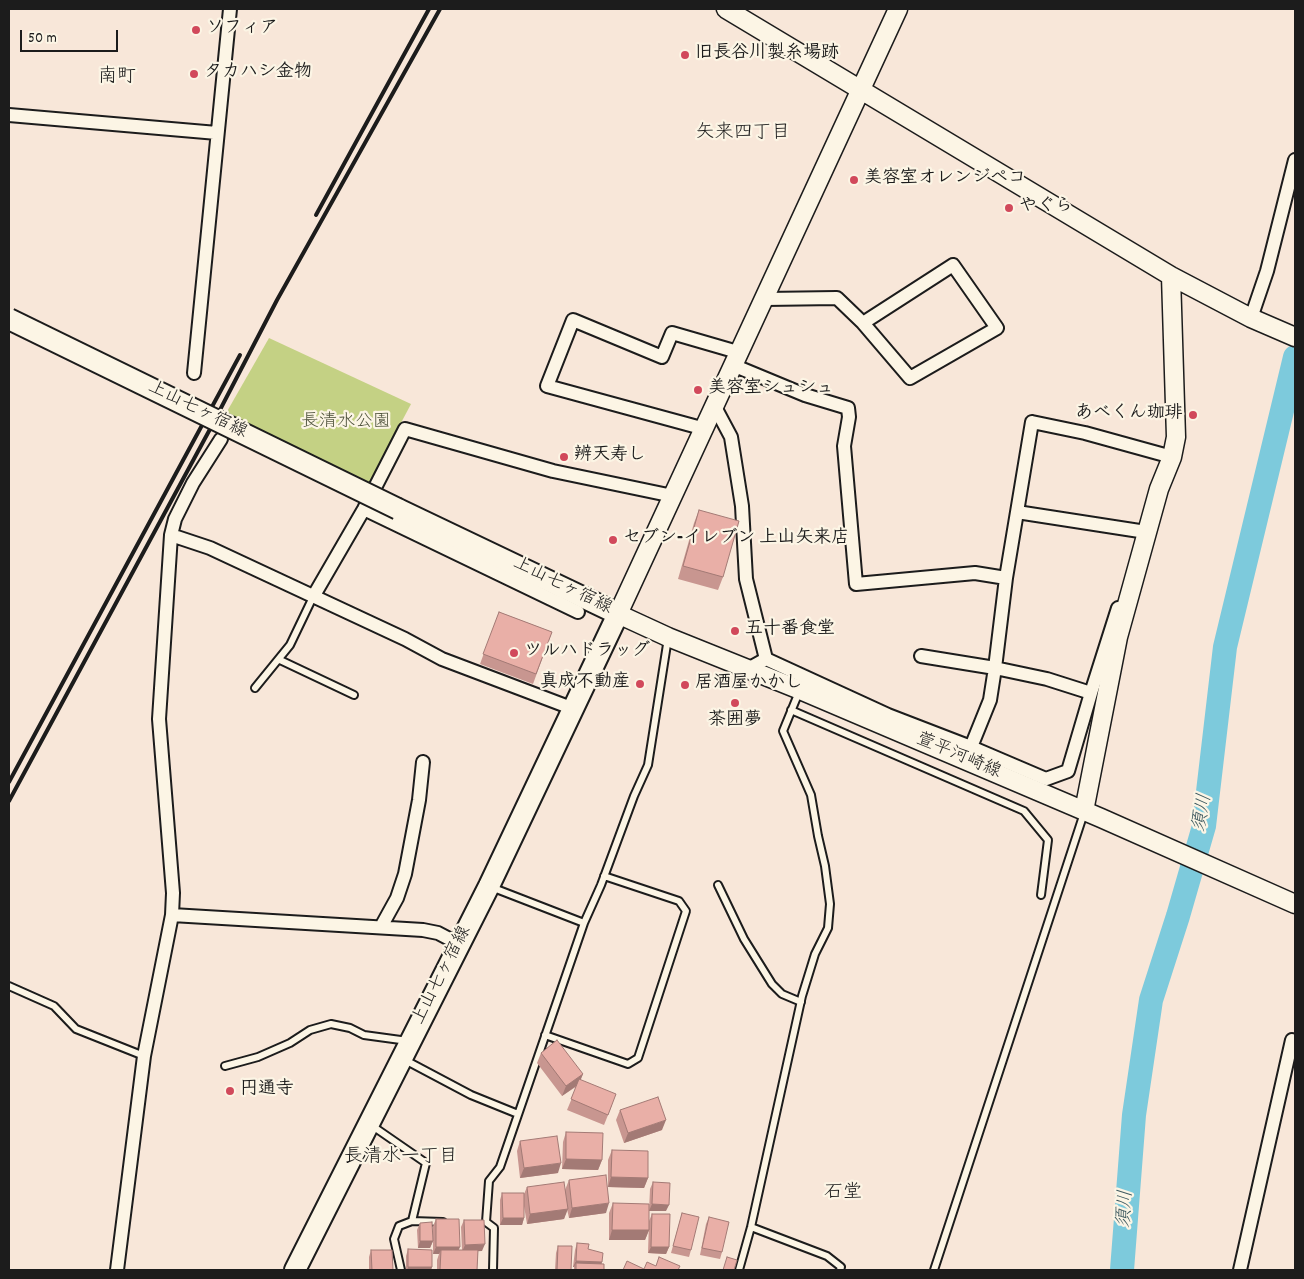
<!DOCTYPE html>
<html>
<head>
<meta charset="utf-8">
<style>
  body { margin:0 }
  #map { position:relative; width:1304px; height:1279px; overflow:hidden; background:#f8e7d9; font-family:Dekko,sans-serif }
  canvas { display:block }
  .frame { position:absolute; inset:0; border:10px solid #1c1c1c; pointer-events:none }
  .scale { position:absolute; left:20px; top:30px; width:98px; height:22px; box-sizing:border-box; border:2px solid #1c1c1c; border-top:0; padding-left:6px; font-size:15px; line-height:18px; white-space:nowrap; color:#1c1c1c; -webkit-text-stroke:4px #fcf5e5; paint-order:stroke }
</style>
</head>
<body>
<div id="map">
<canvas width="1304" height="1279"></canvas>
<div class="frame"></div>
<div class="scale">50 m</div>
</div>
<script>
const context = document.querySelector('canvas').getContext('2d');
context.lineJoin = 'round';
function fill(path, color) { context.fillStyle = color; context.fill(path, 'evenodd'); }
const toPath = rows => new Path2D(rows.map(r => 'M' + r).join(''));
function stroke(path, color, width, dash) { context.strokeStyle = color; context.lineWidth = width; context.lineCap = dash ? 'butt' : 'round'; context.setLineDash(dash || []); context.stroke(path); }
function drawText(font, color, halo, rows, align = 'center') {
  context.font = font + ' Dekko,"Klee One",sans-serif'; context.lineWidth = 4.5; context.setLineDash([]); context.textBaseline = 'middle'; context.strokeStyle = halo; context.fillStyle = color; for (const [text, x, y, turn = 0] of rows) {
    context.save(); context.translate(x, y); context.rotate((+turn || 0) * Math.PI / 180); context.textAlign = isNaN(turn) ? turn : align; if (halo) context.strokeText(text, 0, 0); context.fillText(text, 0, 0); context.restore();
  }
}
fill(toPath([
  [269,338,411,404,368,485,225,415]
]), '#c4d184');
stroke(toPath([
  [1122,1270,1134,1115,1151,1000,1178,916,1204,826,1225,647,1295,357]
]), '#7dcadc', 24);
const lane = toPath([
  [280,660,354,695],
  [255,688,290,645,313,597],
  [791,710,1024,811,1048,840,1041,895],
  [718,885,744,939,772,984,782,994,801,1002],
  [491,887,584,923,500,1167,489,1181,486,1222,494,1228,493,1270],
  [584,923,601,885,634,796,648,765,668,638],
  [9,986,54,1006,76,1029,144,1056],
  [545,1035,628,1064,638,1058,686,911,679,901,604,876],
  [405,1060,471,1095,518,1114],
  [225,1066,258,1057,290,1043,310,1030,331,1024,350,1028,364,1035,408,1041],
  [371,1125,426,1163,412,1221,399,1226,394,1239,401,1270],
  [412,1221,443,1222],
  [751,1227,827,1256,841,1267,840,1270],
  [739,1270,751,1227,802,996,815,954,828,928,830,904,825,866,818,836,811,795,783,731,799,692],
  [934,1270,1084,813]
]);
const street = toPath([
  [9,115,217,133],
  [953,265,997,328,910,378,863,323,953,265],
  [765,299,837,298,863,323],
  [1251,318,1267,271,1295,160],
  [735,366,805,395,848,408,849,417,844,446,856,584,975,573,1006,578],
  [194,373,230,9],
  [715,407,731,437,742,506,746,579,766,659],
  [705,429,547,386,573,320,662,357,672,333,741,353],
  [364,509,578,612],
  [1017,512,1146,532],
  [171,535,210,548,405,639,442,659,574,709],
  [313,597,364,509,405,429,553,471,673,496],
  [921,656,995,668,1047,679,1091,693,1068,771,1046,779,971,747,990,700,995,668,1006,578,1032,422,1085,433,1172,457],
  [748,669,766,659,888,715,971,747],
  [1091,693,1118,608],
  [172,915,423,930,438,933,459,944],
  [381,927,397,898,405,874,419,800,423,762],
  [117,1270,144,1056,172,915,173,893,159,719,171,535,175,519,193,483,221,439],
  [1240,1270,1292,1040,1295,1042]
]);
const secondary = toPath([
  [726,9,1171,276,1251,318,1295,337],
  [898,9,618,614,668,637,800,690,1101,818,1295,904],
  [1084,811,1118,637,1159,489,1172,457,1176,437,1171,276]
]);
const primary = toPath([
  [295,1270,489,886,618,614,398,509]
]);
stroke(lane, '#1c1c1c', 10);
stroke(street, '#1c1c1c', 16);
stroke(secondary, '#1c1c1c', 21);
stroke(primary, '#1c1c1c', 24);
stroke(lane, '#fcf5e5', 6);
stroke(street, '#fcf5e5', 12);
stroke(secondary, '#fcf5e5', 18);
stroke(primary, '#fcf5e5', 20);
stroke(toPath([
  [316,215,429,9],
  [9,782,240,355],
  [9,801,209,431,277,300,440,9]
]), '#1c1c1c', 4);
const primaryBridge = toPath([
  [9,319,398,509]
]);
stroke(primaryBridge, '#1c1c1c', 24, []);
stroke(primaryBridge, '#fcf5e5', 20);
fill(toPath([
  [699,510,723,577,718,590,678,579,694,523],
  [499,612,552,632,533,684,480,664],
  [541,1053,583,1074,580,1080,612,1105,604,1125,567,1110,577,1086,562,1096,537,1063],
  [620,1110,662,1130,624,1143,616,1120],
  [566,1132,602,1160,598,1170,562,1169,563,1142],
  [520,1141,558,1173,520,1178,517,1151],
  [612,1150,648,1178,644,1188,608,1187,608,1160],
  [569,1180,606,1213,569,1218,567,1209,564,1219,527,1224,524,1206,524,1218,522,1225,500,1225,500,1200,502,1193,524,1194,527,1187,565,1190],
  [653,1182,666,1211,649,1211,650,1189],
  [613,1203,649,1230,645,1240,609,1240,609,1213],
  [682,1213,691,1250,689,1257,671,1253],
  [652,1214,669,1247,666,1254,648,1253,649,1221],
  [709,1217,722,1252,720,1259,700,1255,706,1224],
  [436,1219,459,1250,462,1250,461,1227,464,1220,482,1251,478,1251,477,1270,437,1270,437,1260,439,1254,433,1254,433,1226],
  [420,1223,433,1241,430,1248,418,1248,417,1230],
  [577,1243,588,1249,602,1264,604,1270,574,1270,574,1267,573,1267,575,1250],
  [558,1246,571,1270,555,1270,556,1253],
  [408,1249,432,1267,431,1270,406,1270,406,1256],
  [371,1250,393,1270,369,1270,369,1257]
]), '#c89690');
fill(toPath([
  [583,1074,579,1084,562,1096,566,1086],
  [666,1120,662,1130,624,1143,628,1133],
  [566,1159,602,1160,598,1170,562,1169],
  [561,1163,558,1173,520,1178,524,1168],
  [611,1177,648,1178,644,1188,608,1187],
  [609,1203,606,1213,569,1218,572,1208],
  [652,1204,669,1205,666,1211,649,1211],
  [568,1209,564,1219,527,1224,530,1214],
  [503,1218,524,1218,522,1225,500,1225],
  [612,1230,649,1230,645,1240,609,1240],
  [420,1241,433,1241,430,1248,418,1248],
  [485,1244,482,1251,462,1252,465,1245],
  [436,1247,460,1247,457,1254,441,1250,439,1254,433,1254],
  [651,1247,669,1247,666,1254,648,1253],
  [576,1261,602,1262,600,1269,576,1263,574,1267,573,1267],
  [408,1267,432,1267,431,1270,407,1270]
]), '#a37a75');
const building = toPath([
  [699,510,739,521,723,577,683,566,699,510],
  [499,612,552,632,536,674,483,654,499,612],
  [557,1040,583,1074,566,1086,541,1053,557,1040],
  [579,1079,616,1094,608,1115,571,1099,579,1079],
  [658,1097,666,1120,628,1133,620,1110,658,1097],
  [566,1132,603,1133,602,1160,566,1159,566,1132],
  [557,1136,561,1163,524,1168,520,1141,557,1136],
  [612,1150,648,1151,648,1178,611,1177,612,1150],
  [606,1175,609,1203,572,1208,569,1180,606,1175],
  [564,1182,568,1209,530,1214,527,1187,564,1182],
  [653,1182,670,1183,669,1205,652,1204,653,1182],
  [502,1193,524,1193,524,1218,503,1218,502,1193],
  [613,1203,649,1204,649,1230,612,1230,613,1203],
  [682,1213,699,1217,691,1250,673,1246,682,1213],
  [652,1214,670,1214,669,1247,651,1247,652,1214],
  [709,1217,729,1222,722,1252,702,1248,709,1217],
  [436,1219,459,1219,460,1247,436,1247,436,1219],
  [464,1220,484,1220,485,1244,465,1245,464,1220],
  [432,1222,433,1241,420,1241,420,1223,432,1222],
  [577,1243,589,1244,588,1249,603,1253,602,1262,576,1261,577,1243],
  [558,1246,572,1246,571,1270,557,1270,558,1246],
  [408,1249,432,1250,432,1267,408,1267,408,1249],
  [371,1250,392,1250,393,1270,372,1270,371,1250],
  [441,1250,478,1250,477,1270,440,1270,441,1250],
  [659,1257,680,1266,678,1270,623,1270,627,1261,644,1269,647,1262,656,1266,659,1257],
  [727,1257,737,1260,734,1270,723,1270,727,1257],
  [576,1263,604,1264,604,1270,576,1270,576,1263]
]);
fill(building, '#e9afa7');
stroke(building, '#a37a75', 1);
for (const [x, y, r, color] of [
  [196,30,5,"#d1495b"],
  [685,55,5,"#d1495b"],
  [194,74,5,"#d1495b"],
  [854,180,5,"#d1495b"],
  [1009,208,5,"#d1495b"],
  [698,390,5,"#d1495b"],
  [1193,415,5,"#d1495b"],
  [564,457,5,"#d1495b"],
  [613,540,5,"#d1495b"],
  [735,631,5,"#d1495b"],
  [514,653,5,"#d1495b"],
  [640,684,5,"#d1495b"],
  [685,685,5,"#d1495b"],
  [735,703,5,"#d1495b"],
  [230,1091,5,"#d1495b"]
]) { const dot = new Path2D(); dot.arc(x, y, r, 0, 2 * Math.PI); context.fillStyle = color; context.fill(dot); stroke(dot, '#fcf5e5', 2); }
drawText('bold 18px', '#1c1c1c', '#fcf5e5', [
  ["ソフィア",206,30],
  ["旧長谷川製糸場跡",695,55],
  ["タカハシ金物",204,74],
  ["美容室オレンジペコ",864,180],
  ["やぐら",1019,208],
  ["美容室シュシュ",708,390],
  ["あべくん珈琲",1183,415,"right"],
  ["辨天寿し",574,457],
  ["セブン-イレブン 上山矢来店",623,540],
  ["五十番食堂",745,631],
  ["ツルハドラッグ",524,653],
  ["真成不動産",630,684,"right"],
  ["居酒屋かかし",695,685],
  ["茶囲夢",735,722,"center"],
  ["円通寺",240,1091]
], 'left');
drawText('18px', '#1c1c1c', '#fcf5e5', [
  ["上山七ヶ宿線",197,411,26],
  ["上山七ヶ宿線",562,587,26],
  ["萱平河崎線",958,757,23],
  ["上山七ヶ宿線",443,976,-63]
]);
drawText('18px', '#4e523b', '#fcf5e5', [
  ["長清水公園",346,424]
]);
drawText('19px', '#1c1c1c', '#fcf5e5', [
  ["南町",117,78],
  ["矢来四丁目",743,134],
  ["長清水一丁目",401,1158],
  ["石堂",843,1194]
]);
drawText('italic 19px', '#3e595f', '#fcf5e5', [
  ["須川",1204,813,-80],
  ["須川",1127,1209,-86]
]);
</script>
</body>
</html>
